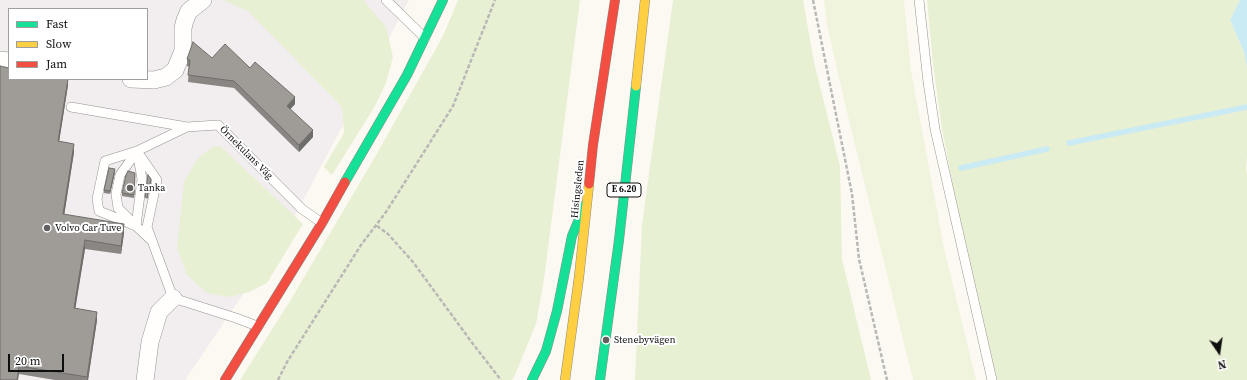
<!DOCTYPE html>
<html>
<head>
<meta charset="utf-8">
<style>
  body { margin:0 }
  #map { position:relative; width:1247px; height:380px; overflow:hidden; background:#fcf9f2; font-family:"Source Serif 4",serif }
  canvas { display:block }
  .legend { position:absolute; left:8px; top:8px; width:140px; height:72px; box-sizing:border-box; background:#fff; border:1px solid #9f9f9f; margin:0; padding:5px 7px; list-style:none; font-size:12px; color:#0e0e0e }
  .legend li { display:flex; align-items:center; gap:8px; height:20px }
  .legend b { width:20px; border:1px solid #9f9f9f }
  .north { position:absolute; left:1199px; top:332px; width:40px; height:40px; -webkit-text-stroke:3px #fff; paint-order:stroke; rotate:167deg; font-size:11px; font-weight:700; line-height:16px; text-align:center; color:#0e0e0e }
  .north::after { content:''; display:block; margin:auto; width:14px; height:18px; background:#0e0e0e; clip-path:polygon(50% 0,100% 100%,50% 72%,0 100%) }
  .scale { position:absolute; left:8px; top:354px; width:56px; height:18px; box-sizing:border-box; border:2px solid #0e0e0e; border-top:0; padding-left:5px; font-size:12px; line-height:14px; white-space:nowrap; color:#0e0e0e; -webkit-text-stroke:3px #fff; paint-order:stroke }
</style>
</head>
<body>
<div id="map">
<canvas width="1247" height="380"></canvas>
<ul class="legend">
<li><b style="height:5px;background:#16e098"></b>Fast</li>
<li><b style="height:5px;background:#ffcf43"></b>Slow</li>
<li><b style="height:5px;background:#f24e42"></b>Jam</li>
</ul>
<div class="north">N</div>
<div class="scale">20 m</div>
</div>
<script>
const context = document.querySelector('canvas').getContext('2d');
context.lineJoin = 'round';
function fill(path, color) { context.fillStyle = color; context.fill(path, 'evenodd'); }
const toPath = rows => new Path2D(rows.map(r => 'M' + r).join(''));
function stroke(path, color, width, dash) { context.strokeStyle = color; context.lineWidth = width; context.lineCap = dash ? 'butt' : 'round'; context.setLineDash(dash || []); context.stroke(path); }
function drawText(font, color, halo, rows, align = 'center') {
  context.font = font + ' "Source Serif 4",serif'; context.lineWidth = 4; context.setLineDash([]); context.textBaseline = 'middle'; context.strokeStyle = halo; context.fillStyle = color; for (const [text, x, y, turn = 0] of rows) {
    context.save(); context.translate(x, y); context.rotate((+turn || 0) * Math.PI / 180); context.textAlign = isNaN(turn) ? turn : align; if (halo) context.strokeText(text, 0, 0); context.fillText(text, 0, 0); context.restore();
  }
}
fill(toPath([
  [0,0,409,0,290,225,185,380,0,380],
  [9,9,147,9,147,79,9,79]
]), '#f2edef');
fill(toPath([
  [223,0,363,0,386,27,393,57,386,83,375,106,332,175,324,167,344,133,342,107,248,11],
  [458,0,580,0,544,279,536,324,515,375,512,380,240,380,290,301,375,157,443,36],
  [673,0,803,0,814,62,840,166,842,259,871,380,635,380,642,225],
  [927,0,1240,0,1230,20,1244,52,1247,67,1247,157,1246,168,1247,176,1247,380,997,380,962,233,942,129,933,64],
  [220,146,303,224,267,283,249,292,229,297,207,293,187,275,177,248,184,182,198,158,213,147]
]), '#e8f0d3');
fill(toPath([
  [824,0,904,0,911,71,944,248,976,380,913,380,845,104,827,25]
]), '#f0f4dd');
fill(toPath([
  [1240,0,1247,0,1247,67,1244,52,1230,20]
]), '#caeaf4');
stroke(toPath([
  [1069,143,1247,107],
  [961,168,1047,149]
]), '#caeaf4', 5.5);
const lane = toPath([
  [386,0,425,38],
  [919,0,928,82,935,129,992,380],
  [71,107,187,127],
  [139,154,157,180,147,227,173,298,236,318,257,326],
  [133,223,118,208,116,194,120,175,137,151],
  [136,226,99,211,97,199,105,161,137,151],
  [151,240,136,226,142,179,137,151,187,127,218,125,302,209,322,223]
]);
const street = toPath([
  [0,60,9,61],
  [131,79,154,80,166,77,175,70,183,51,183,28,185,20,189,11,203,0],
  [145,380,150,342,159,312,173,298]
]);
const fast = toPath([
  [345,182,407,75,443,0],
  [532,380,546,351,557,311,572,236,585,205],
  [600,380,619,240,636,86]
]);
const slow = toPath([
  [636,86,645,0],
  [565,380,579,277,589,184]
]);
const jam = toPath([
  [589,184,593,145,615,0],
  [225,380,322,223,345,182]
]);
stroke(lane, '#959491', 10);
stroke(street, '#959491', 18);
stroke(fast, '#8c8a87', 10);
stroke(slow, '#8c8a87', 10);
stroke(jam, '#8c8a87', 10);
stroke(toPath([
  [813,0,852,194,859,259,887,380],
  [377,226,388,234,413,262,473,344,501,380],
  [278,380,287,362,361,245,386,212,453,106,495,0]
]), '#b8b8b6', 2.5, [4, 2]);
stroke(lane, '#fffefd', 9);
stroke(street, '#fffefd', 17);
stroke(fast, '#16e098', 9);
stroke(slow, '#ffcf43', 9);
stroke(jam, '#f24e42', 9);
fill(toPath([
  [212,58,250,68,295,104,290,109,313,137,299,152,234,88,188,82,189,67,187,66,187,59],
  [68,79,68,85,59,141,74,152,64,215,124,233,121,254,85,249,75,308,97,320,88,380,55,380,19,374,0,380],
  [115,172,110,194,104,193,104,190],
  [135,173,134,198,122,196,122,193]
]), '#898683');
fill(toPath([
  [68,79,68,85,58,149,58,141],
  [295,97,295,104,287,113,287,106],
  [313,130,313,137,299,152,299,145],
  [74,144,74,152,63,223,63,214],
  [115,169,115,172,110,194,110,191],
  [151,179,151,181,147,200,147,198],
  [124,224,124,233,121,254,121,246],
  [85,240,85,249,74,317,74,308],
  [97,312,97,320,88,380,87,380],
  [19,366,19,374,18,380,17,380]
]), '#6f6d6a');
const building = toPath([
  [193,42,212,58,225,44,250,68,255,62,295,97,287,106,313,130,299,145,234,81,188,75,190,60,187,59,193,42],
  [0,66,9,68,9,79,68,79,58,141,74,144,63,214,124,224,121,246,85,240,74,308,97,312,87,377,19,366,17,380,0,380,0,66],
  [109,168,115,169,110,191,104,190,109,168],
  [128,171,135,173,134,195,122,193,126,175,128,171],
  [148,175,151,179,147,198,145,197,148,175]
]);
fill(building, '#9f9c98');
stroke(building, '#6f6d6a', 1);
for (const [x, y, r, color] of [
  [130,188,4,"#61605e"],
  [47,228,4,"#61605e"],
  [606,340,4,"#61605e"]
]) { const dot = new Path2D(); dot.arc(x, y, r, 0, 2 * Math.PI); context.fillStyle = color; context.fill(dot); stroke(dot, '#fff', 1.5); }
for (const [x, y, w] of [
  [624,190,34]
]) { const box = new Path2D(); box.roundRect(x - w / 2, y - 7, w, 14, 3); context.fillStyle = '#fff'; context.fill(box); stroke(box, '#0e0e0e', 1); }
drawText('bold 9px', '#0e0e0e', null, [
  ["E 6.20",624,190]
]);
drawText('10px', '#0e0e0e', '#fff', [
  ["Örnekulans Väg",246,153,45],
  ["Hisingsleden",578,189,-84]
]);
drawText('10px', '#0e0e0e', '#fff', [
  ["Tanka",138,188],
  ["Volvo Car Tuve",55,228],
  ["Stenebyvägen",614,340]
], 'left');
</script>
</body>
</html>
